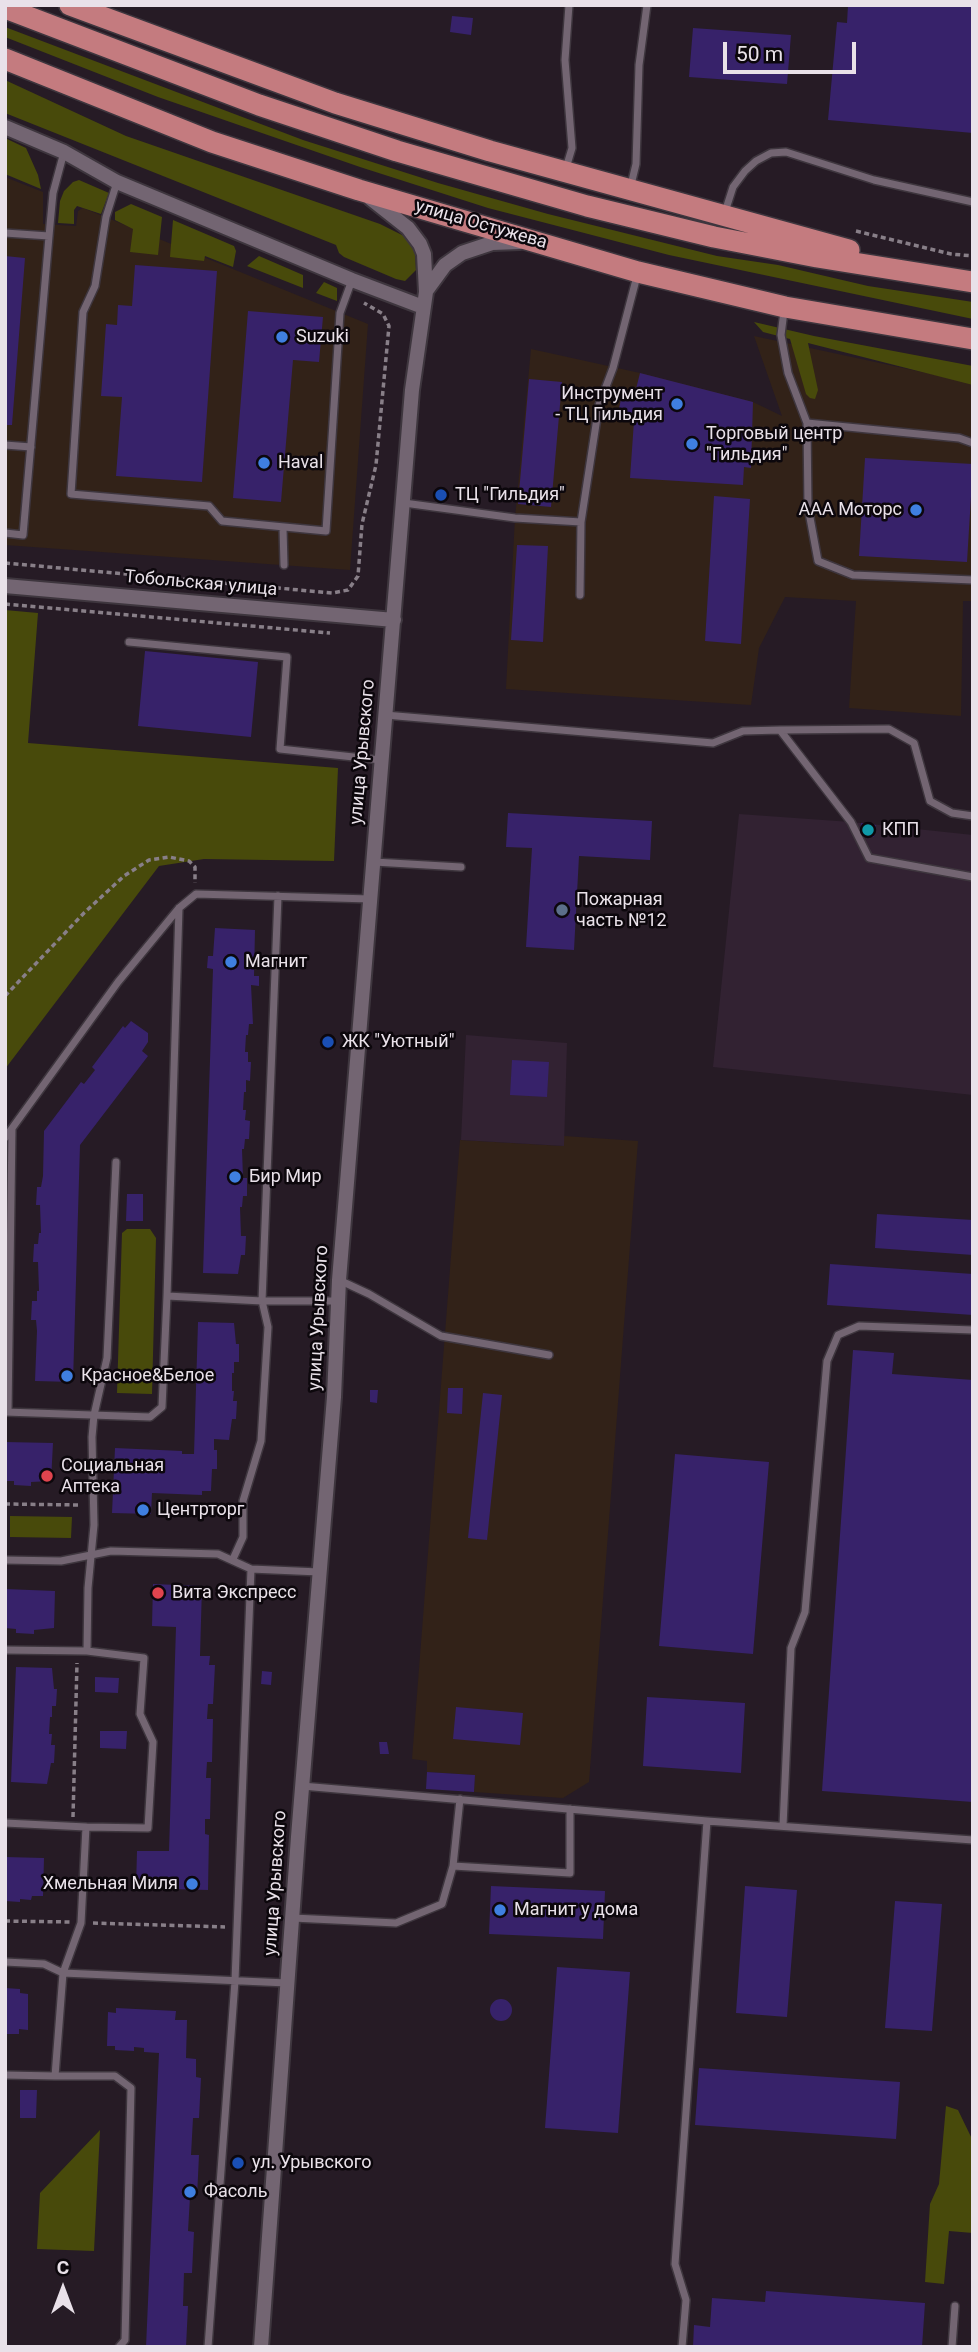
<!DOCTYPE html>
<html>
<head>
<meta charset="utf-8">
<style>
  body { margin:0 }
  #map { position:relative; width:978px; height:2352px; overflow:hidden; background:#261b25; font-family:Roboto,sans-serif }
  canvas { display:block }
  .frame { position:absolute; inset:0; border:7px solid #e9e1e9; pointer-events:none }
  .north { position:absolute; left:28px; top:2254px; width:70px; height:70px; -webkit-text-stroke:5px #0c070c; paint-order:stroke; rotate:0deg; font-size:19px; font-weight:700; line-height:28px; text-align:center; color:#e9e1e9 }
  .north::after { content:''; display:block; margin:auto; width:24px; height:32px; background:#e9e1e9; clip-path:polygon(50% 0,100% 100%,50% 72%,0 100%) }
  .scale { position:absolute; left:723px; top:42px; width:133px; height:32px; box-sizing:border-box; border:4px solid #e9e1e9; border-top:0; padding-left:9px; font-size:21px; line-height:24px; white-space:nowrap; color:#e9e1e9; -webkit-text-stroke:5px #0c070c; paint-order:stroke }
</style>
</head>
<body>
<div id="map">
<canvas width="978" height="2352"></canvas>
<div class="frame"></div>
<div class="north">С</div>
<div class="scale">50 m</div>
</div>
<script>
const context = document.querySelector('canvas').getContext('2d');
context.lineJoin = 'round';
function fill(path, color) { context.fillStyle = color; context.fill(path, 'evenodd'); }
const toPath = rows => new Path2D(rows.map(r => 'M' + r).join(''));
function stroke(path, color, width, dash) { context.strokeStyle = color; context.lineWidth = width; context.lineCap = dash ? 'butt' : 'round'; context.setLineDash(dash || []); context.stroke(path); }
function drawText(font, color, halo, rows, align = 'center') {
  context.font = font + ' Roboto,sans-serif'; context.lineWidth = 5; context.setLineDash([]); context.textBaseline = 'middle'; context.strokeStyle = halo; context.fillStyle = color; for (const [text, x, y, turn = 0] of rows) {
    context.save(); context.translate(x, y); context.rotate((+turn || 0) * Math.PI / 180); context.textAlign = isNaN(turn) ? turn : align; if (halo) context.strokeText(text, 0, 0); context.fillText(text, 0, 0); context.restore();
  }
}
fill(toPath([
  [5,177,43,192,43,224,76,226,78,211,83,208,368,324,350,570,5,545],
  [754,336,973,383,973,601,963,601,961,716,849,708,856,601,785,597,759,648,751,705,506,689,515,518,531,349,640,373,753,402,782,416],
  [564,1136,638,1141,589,1782,563,1798,474,1792,475,1775,427,1772,427,1761,412,1759,460,1140,563,1146]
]), '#322218');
fill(toPath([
  [739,814,851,822,973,835,973,1095,713,1067],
  [466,1035,567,1043,564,1146,461,1140]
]), '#322232');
fill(toPath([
  [5,27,303,140,438,183,548,214,717,256,778,265,868,286,973,302,973,319,669,255,488,208,360,167,158,97,5,37],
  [5,80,126,136,380,224,404,236,412,244,415,253,416,270,405,281,396,279,344,257,339,253,336,245,5,113],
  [5,138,26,148,38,175,41,189,5,174],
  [79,180,109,193,101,214,77,206,74,210,74,224,58,223,60,201,64,191,73,182],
  [131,204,162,217,158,255,130,252,133,229,115,220,115,212],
  [173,220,234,246,236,251,233,267,205,256,204,261,170,257],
  [259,256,303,275,303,288,247,266],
  [324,282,337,288,337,301,316,293],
  [754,322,814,336,973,366,973,385,808,343,818,390,815,399,810,398,806,394,790,339,763,332],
  [5,610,38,613,28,743,338,768,334,861,204,859,159,866,5,1069],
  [127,1229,150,1229,156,1238,152,1394,117,1393,122,1233],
  [10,1516,72,1517,71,1538,10,1537],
  [946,2106,958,2110,973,2141,973,2233,949,2231,944,2284,925,2282,930,2204,939,2184],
  [100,2130,94,2251,37,2249,40,2193]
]), '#484a0b');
fill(toPath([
  [848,5,973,5,973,133,828,120,837,22,847,23],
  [452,16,473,18,471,35,450,32],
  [693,28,791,35,787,84,689,77],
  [5,256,25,258,12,425,5,425],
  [135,265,217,271,202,482,116,476,122,397,101,396,106,324,117,325,118,305,132,306],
  [248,311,323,317,319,362,293,360,281,502,233,498],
  [640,373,753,402,751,468,744,467,743,485,630,478,634,421,617,417,622,395,634,397],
  [529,379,562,382,551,507,518,504],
  [865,458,973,464,967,562,859,556],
  [714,496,750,499,741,644,705,641],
  [517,545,548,546,543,642,511,640],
  [145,651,258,662,251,737,138,726],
  [508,813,652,821,650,860,579,856,574,950,526,947,532,848,506,847],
  [861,823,876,825,874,837,860,835],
  [215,928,255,930,254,976,259,976,259,986,251,985,253,1024,249,1024,248,1035,246,1035,245,1052,248,1052,248,1062,251,1062,250,1081,246,1080,246,1092,244,1092,243,1110,246,1110,245,1120,250,1121,249,1139,245,1139,244,1149,242,1149,243,1178,247,1178,247,1196,243,1196,242,1207,240,1207,241,1236,246,1236,245,1255,241,1255,238,1274,203,1273,213,969,207,968,208,956,213,956],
  [131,1021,148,1033,148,1042,142,1051,148,1056,80,1145,73,1382,35,1381,37,1331,36,1320,31,1320,32,1301,37,1301,37,1291,39,1291,38,1262,33,1262,34,1244,38,1244,39,1233,41,1233,40,1205,36,1205,37,1187,41,1187,43,1176,44,1131,81,1082,84,1084,95,1070,92,1067,123,1026,125,1028],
  [512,1060,549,1062,547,1097,510,1095],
  [127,1194,143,1194,143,1221,126,1221],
  [877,1214,973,1220,973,1255,875,1248],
  [830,1264,973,1274,973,1315,827,1305],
  [198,1322,234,1323,236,1344,239,1344,239,1362,234,1362,234,1373,232,1373,232,1391,234,1391,233,1401,237,1401,236,1419,232,1419,229,1440,214,1439,214,1450,217,1450,217,1469,212,1469,211,1491,202,1491,202,1495,152,1493,151,1514,112,1513,115,1448,182,1451,182,1454,194,1454],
  [853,1350,894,1353,892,1374,973,1380,973,1802,822,1791],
  [448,1388,463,1388,462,1414,447,1413],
  [370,1390,378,1390,377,1403,370,1402],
  [483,1393,502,1395,487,1540,468,1538],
  [5,1442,53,1443,51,1481,31,1482,31,1486,14,1485,14,1481,5,1481],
  [675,1454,769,1462,753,1654,659,1646],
  [153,1584,202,1586,200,1656,210,1656,209,1665,215,1665,213,1704,208,1704,207,1719,213,1719,212,1762,207,1762,206,1778,211,1778,210,1819,205,1819,205,1834,209,1835,208,1890,136,1888,137,1851,169,1851,176,1627,152,1626],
  [5,1589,55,1591,54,1628,34,1630,34,1634,16,1633,16,1629,5,1628],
  [16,1667,52,1668,54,1689,57,1689,56,1706,52,1706,52,1717,50,1717,49,1734,52,1734,51,1745,55,1745,54,1763,51,1763,47,1784,11,1782],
  [262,1671,272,1672,271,1685,261,1684],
  [95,1677,119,1678,118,1693,95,1692],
  [647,1697,745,1703,741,1773,643,1766],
  [456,1707,523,1713,520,1745,453,1739],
  [100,1731,127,1731,126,1749,100,1748],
  [379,1742,387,1742,389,1754,380,1754],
  [427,1772,475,1775,474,1792,426,1789],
  [5,1857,44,1858,43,1896,32,1896,31,1900,20,1899,20,1902,5,1901],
  [491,1886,605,1891,603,1939,489,1934],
  [745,1886,797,1890,787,2017,736,2013],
  [895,1901,942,1904,932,2031,885,2028],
  [557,1967,630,1972,618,2133,545,2128],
  [5,1988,20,1989,20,1993,28,1994,28,2030,19,2029,19,2034,5,2034],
  '490 2010a11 11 0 1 1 22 0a11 11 0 1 1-22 0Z',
  [116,2008,176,2011,175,2020,187,2020,186,2058,196,2059,196,2077,201,2078,199,2118,193,2118,191,2155,199,2155,197,2197,190,2197,188,2231,194,2232,192,2273,184,2273,183,2306,188,2306,186,2347,146,2347,159,2053,144,2052,144,2048,134,2047,134,2051,115,2050,115,2046,107,2046,108,2012,116,2013],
  [699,2068,900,2082,896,2139,695,2125],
  [20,2090,37,2090,36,2118,20,2118],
  [766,2291,925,2303,922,2347,693,2347,694,2325,710,2327,712,2298,765,2302]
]), '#37226a');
const lane = toPath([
  [566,168,572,148,565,60,569,5],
  [117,182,106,217,95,286,83,312,71,494,209,506,222,521,326,531,340,313,352,280],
  [630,189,636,164,639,65,647,5],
  [725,212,733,187,745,171,756,161,771,153,786,152,874,180,973,202],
  [5,233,49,236],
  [784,311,781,335,788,373,807,423,808,507,818,561,853,575,973,580],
  [807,423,959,438,973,443],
  [5,445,31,447],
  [404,503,515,518,581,522],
  [283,528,284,565],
  [5,533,23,535,50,225,53,193,64,152],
  [580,595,581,522,599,405,613,368,637,276],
  [129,642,287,657,280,749,381,760],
  [385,715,713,743,743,731,780,730,851,822,869,858,973,877],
  [780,730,889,729,914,743,930,801,952,813,973,816],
  [374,862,461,867],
  [5,1138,118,982,179,908,196,894,370,899],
  [339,1280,369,1294,441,1336,549,1355],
  [167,1296,262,1301,338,1301],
  [5,1412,150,1417,162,1407,167,1296,179,908],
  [8,1412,12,1129],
  [233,1559,243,1537,243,1501,261,1441,268,1327,262,1301,278,896],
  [5,1560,61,1561,111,1551,218,1554,251,1569,319,1572],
  [5,1650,87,1651,88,1588,94,1525,92,1437,94,1415,107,1358,116,1162],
  [302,1786,707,1821,973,1840],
  [5,1823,86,1827,81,1923,63,1973,55,2076,115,2076,131,2088,125,2340,119,2347],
  [783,1826,791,1648,805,1612,827,1361,838,1335,859,1326,973,1330],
  [86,1827,148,1828,153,1742,140,1714,144,1658,87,1651],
  [453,1866,570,1873,570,1809],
  [293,1918,396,1923,442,1904,453,1866,460,1799],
  [5,1962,44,1964,63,1973,287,1983],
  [5,2075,55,2076],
  [208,2347,235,1981,251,1569],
  [682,2347,686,2300,675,2264,707,1821],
  [952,2347,955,2306]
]);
const street = toPath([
  [5,127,64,152,117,182,352,280,423,307],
  [426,291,445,265,462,253,492,243,520,242],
  [5,586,394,620],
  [261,2347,298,1837,334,1397,339,1280,412,390,426,292,424,254,420,244,408,228,370,198]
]);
const primary = toPath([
  [70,5,335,103,490,151,849,250],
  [5,8,259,105,397,151,587,206,714,237,817,257,973,282],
  [5,59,212,142,359,190,638,272,785,307,973,339]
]);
stroke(lane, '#3e363e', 10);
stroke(street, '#3e363e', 18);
stroke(primary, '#3e363e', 24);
stroke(toPath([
  [856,231,951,254,973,256],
  [5,563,332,593,348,590,358,576,362,524,376,465,389,326,383,314,364,303],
  [5,604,330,633],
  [5,996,84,913,124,876,149,860,169,857,189,861,195,867,195,883],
  [5,1504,81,1505],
  [73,1817,77,1663],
  [5,1921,71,1922],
  [93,1923,225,1927]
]), '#887f88', 3.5, [5, 3.5]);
stroke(lane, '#736572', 7);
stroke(street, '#736572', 14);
stroke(primary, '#c47b7f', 21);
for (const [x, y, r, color] of [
  [282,337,7,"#3f7fe0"],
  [677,404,7,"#3f7fe0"],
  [692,444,7,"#3f7fe0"],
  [264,463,7,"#3f7fe0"],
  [441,495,7,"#1a4fb4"],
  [916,510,7,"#3f7fe0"],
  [868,830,7,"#0f9aa8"],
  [562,910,7,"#5c6f8a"],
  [231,962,7,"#3f7fe0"],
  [328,1042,7,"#1a4fb4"],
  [235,1177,7,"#3f7fe0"],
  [67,1376,7,"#3f7fe0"],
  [47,1476,7,"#e0444e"],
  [143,1510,7,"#3f7fe0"],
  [158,1593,7,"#e0444e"],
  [192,1884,7,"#3f7fe0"],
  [500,1910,7,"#3f7fe0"],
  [238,2163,7,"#1a4fb4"],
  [190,2192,7,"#3f7fe0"]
]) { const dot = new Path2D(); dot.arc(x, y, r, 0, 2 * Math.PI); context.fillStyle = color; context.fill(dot); stroke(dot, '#0c070c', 2.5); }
drawText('18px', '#e9e1e9', '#0c070c', [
  ["улица Остужева",481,225,16],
  ["Тобольская улица",201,584,5],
  ["улица Урывского",363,752,-85],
  ["улица Урывского",319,1318,-87],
  ["улица Урывского",276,1883,-86]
]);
drawText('18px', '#e9e1e9', '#0c070c', [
  ["Suzuki",296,337],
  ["Инструмент",663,394,"right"],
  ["- ТЦ Гильдия",663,415,"right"],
  ["Торговый центр",706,434],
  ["\"Гильдия\"",706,455],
  ["Haval",278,463],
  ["ТЦ \"Гильдия\"",455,495],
  ["ААА Моторс",902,510,"right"],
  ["КПП",882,830],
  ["Пожарная",576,900],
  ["часть №12",576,921],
  ["Магнит",245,962],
  ["ЖК \"Уютный\"",342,1042],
  ["Бир Мир",249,1177],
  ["Красное&Белое",81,1376],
  ["Социальная",61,1466],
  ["Аптека",61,1487],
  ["Центрторг",157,1510],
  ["Вита Экспресс",172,1593],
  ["Хмельная Миля",178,1884,"right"],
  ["Магнит у дома",514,1910],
  ["ул. Урывского",252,2163],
  ["Фасоль",204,2192]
], 'left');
</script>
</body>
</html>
